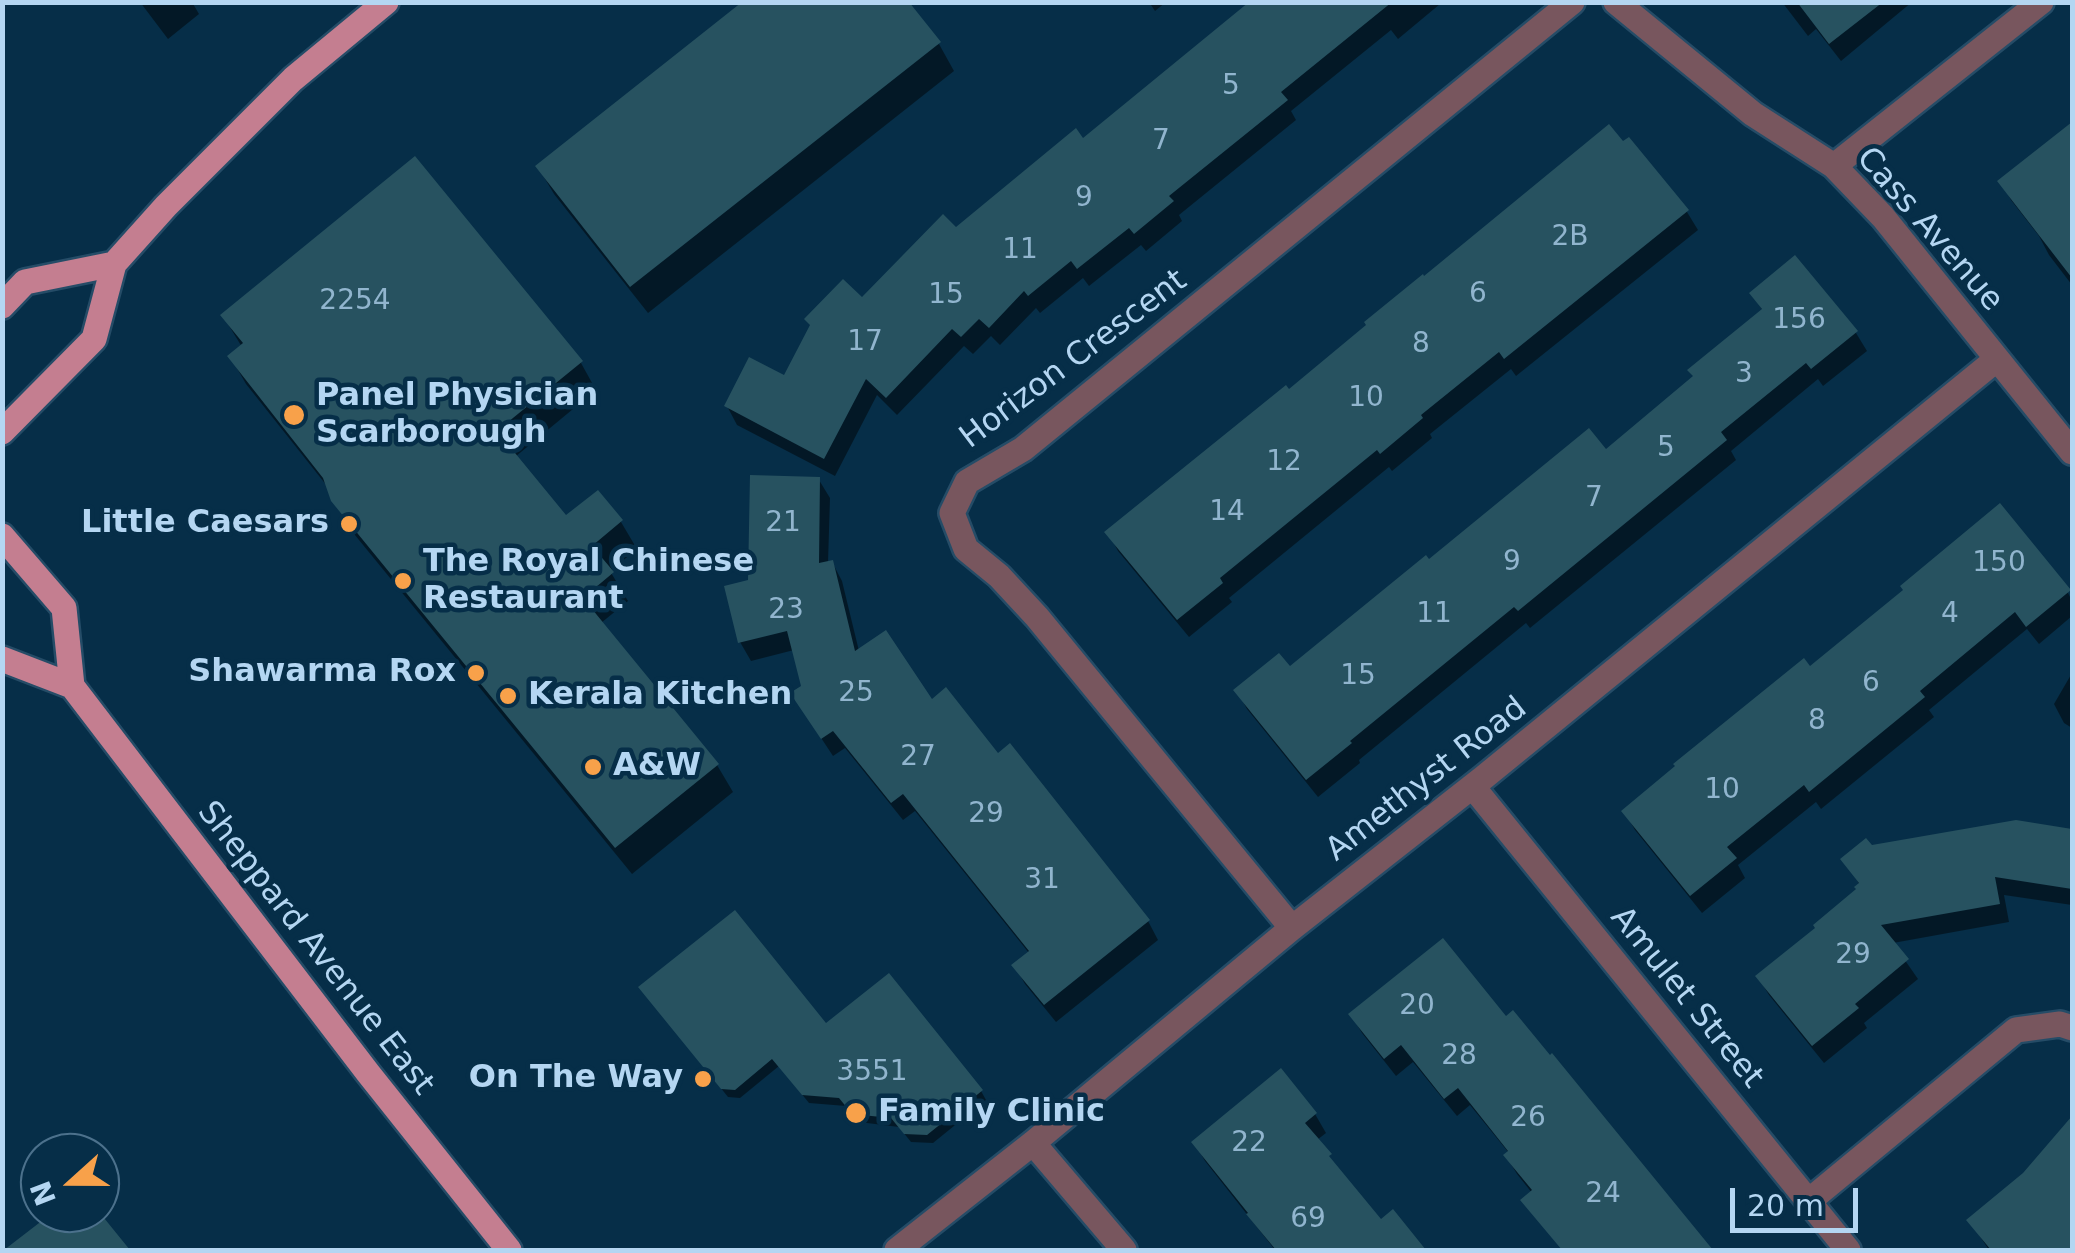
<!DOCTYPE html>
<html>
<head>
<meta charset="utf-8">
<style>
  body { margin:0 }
  #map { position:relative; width:2075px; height:1253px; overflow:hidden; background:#062e48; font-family:"DejaVu Sans",sans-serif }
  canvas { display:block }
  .frame { position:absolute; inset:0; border:5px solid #b4d6f2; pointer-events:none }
  .north { position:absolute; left:20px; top:1133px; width:100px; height:100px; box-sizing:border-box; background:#062e48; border:2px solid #4c718c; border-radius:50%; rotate:249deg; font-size:28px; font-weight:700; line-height:40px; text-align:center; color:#b4d6f2 }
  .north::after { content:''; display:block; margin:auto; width:35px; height:45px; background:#f8a14a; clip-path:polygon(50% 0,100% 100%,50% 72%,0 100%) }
  .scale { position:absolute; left:1730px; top:1188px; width:128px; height:45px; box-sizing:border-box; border:5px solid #b4d6f2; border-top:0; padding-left:12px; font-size:30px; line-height:35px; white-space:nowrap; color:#b4d6f2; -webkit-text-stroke:8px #062e48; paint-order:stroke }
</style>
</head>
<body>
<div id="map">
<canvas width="2075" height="1253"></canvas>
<div class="frame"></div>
<div class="north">N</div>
<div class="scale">20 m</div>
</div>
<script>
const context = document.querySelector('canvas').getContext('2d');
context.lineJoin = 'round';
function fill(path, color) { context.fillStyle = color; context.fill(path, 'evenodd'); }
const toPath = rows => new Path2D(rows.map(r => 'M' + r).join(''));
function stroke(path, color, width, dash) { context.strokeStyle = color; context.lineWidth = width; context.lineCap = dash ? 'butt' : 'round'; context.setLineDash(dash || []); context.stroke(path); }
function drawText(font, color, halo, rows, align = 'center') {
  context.font = font + ' "DejaVu Sans",sans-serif'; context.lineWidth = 9; context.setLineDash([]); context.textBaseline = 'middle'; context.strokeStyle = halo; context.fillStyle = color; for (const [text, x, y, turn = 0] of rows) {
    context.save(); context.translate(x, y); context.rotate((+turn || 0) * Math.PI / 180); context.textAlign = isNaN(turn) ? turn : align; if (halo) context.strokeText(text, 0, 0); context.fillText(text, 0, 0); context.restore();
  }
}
fill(toPath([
  [140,2,192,2,199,14,168,39],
  [1149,2,1166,2,1155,11],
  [1253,2,1440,4,1398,39,1391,30,1291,111,1296,120,1179,215,1182,221,1146,251,1141,245,1089,286,1083,278,1040,313,1036,308,1000,345,991,336,973,354,964,346,897,415,877,395,835,476,737,425,727,406,785,378,812,328,807,319,862,300,956,230,1083,141],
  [1782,2,1912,2,1841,61,1816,29,1808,36],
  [939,44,954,71,648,313,554,194,538,167],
  [2072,125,2072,285,2049,255,2039,236,2011,200,2001,181],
  [1629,140,1687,212,1698,230,1516,376,1511,369,1430,434,1432,438,1392,471,1389,467,1229,598,1232,602,1189,637,1118,551,1108,532,1289,392],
  [1795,259,1856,333,1867,351,1823,386,1818,379,1731,451,1736,460,1530,628,1526,623,1359,760,1360,763,1318,797,1247,709,1237,691,1289,669,1428,562,1605,453,1695,378,1763,311,1753,294],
  [223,316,581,363,596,390,515,457,565,519,597,493,621,522,637,549,610,571,628,601,601,623,717,765,733,792,632,874,350,529,331,491,246,384,230,356,242,347],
  [819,480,830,498,828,563,832,562,842,581,859,651,931,703,998,756,1148,921,1158,940,1056,1022,1025,984,1014,965,1029,953,915,811,903,820,845,748,833,756,804,712,803,687,794,650,751,661,740,642,751,582],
  [2000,506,2068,593,2072,601,2072,616,2039,644,2027,629,1929,710,1934,717,1821,809,1816,802,1738,865,1745,878,1702,913,1635,830,1624,811,1810,670,1905,591],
  [2072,673,2072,728,2064,723,2054,704],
  [2016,823,2072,831,2072,905,2004,895,2009,922,1893,943,1918,979,1864,1023,1867,1028,1824,1063,1769,995,1758,977,1818,929,1860,885,1844,860,1871,848],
  [647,996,826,1027,981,1091,986,1100,933,1143,911,1142,899,1127,859,1122,846,1106,809,1103,779,1066,740,1098,728,1097],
  [1351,1015,1505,1019,1700,1239,1707,1250,1565,1250,1537,1217,1532,1193,1517,1174,1506,1156,1509,1153,1470,1105,1457,1116,1413,1062,1396,1076,1362,1033],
  [1315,1114,1326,1133,1317,1140,1339,1171,1381,1222,1393,1213,1423,1250,1275,1250,1205,1161,1194,1142],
  [2059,1136,2072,1148,2072,1250,1989,1250,1969,1220,2025,1175],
  [51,1213,97,1213,126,1250,8,1250,52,1216]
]), '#0007');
fill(toPath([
  [742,2,909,2,941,42,630,287,535,166],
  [1249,2,1392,2,1281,92,1288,100,1169,196,1174,201,1134,234,1129,228,1077,269,1071,261,1028,296,1024,291,989,328,979,319,961,337,952,329,886,398,866,379,824,459,724,406,749,357,784,375,810,325,804,319,843,279,862,297,943,214,956,227,1076,128,1083,138],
  [1797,2,1883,2,1829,44],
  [2072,122,2072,278,1997,181],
  [1609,124,1623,141,1629,137,1689,210,1504,359,1499,352,1421,415,1423,418,1380,454,1377,450,1220,578,1223,583,1177,620,1104,532,1286,385,1289,389,1366,325,1364,322,1423,274,1424,276],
  [415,156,583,361,497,431,566,515,598,490,623,520,592,546,614,572,583,598,719,764,615,848,331,501,323,478,227,356,243,343,220,315],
  [1795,255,1858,331,1811,369,1806,363,1721,432,1727,440,1518,611,1514,607,1350,741,1352,743,1306,780,1233,690,1279,653,1290,666,1426,555,1429,559,1589,428,1606,449,1693,376,1687,370,1762,309,1749,293],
  [750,475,820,477,819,563,833,560,855,651,886,630,932,699,946,687,998,753,1010,743,1150,920,1044,1005,1011,965,1029,951,903,794,891,803,833,731,821,739,790,693,801,686,787,631,738,643,724,586,748,580],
  [2000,503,2071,590,2026,627,2015,612,1920,691,1925,697,1809,792,1804,785,1727,847,1737,858,1690,896,1621,811,1675,766,1673,764,1804,658,1810,666,1903,590,1900,586],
  [2016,820,2072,829,2072,889,1995,877,2000,904,1881,925,1909,959,1855,1004,1859,1008,1812,1046,1755,976,1815,928,1813,925,1856,889,1854,887,1859,883,1840,859,1866,838,1872,845],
  [735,910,826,1023,889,973,983,1090,927,1135,904,1134,891,1118,852,1114,839,1098,802,1095,772,1059,735,1090,721,1089,638,987],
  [1443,938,1506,1016,1513,1010,1550,1055,1552,1053,1713,1250,1562,1250,1520,1200,1532,1190,1503,1155,1508,1151,1458,1088,1444,1099,1401,1045,1384,1059,1348,1014],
  [1281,1068,1317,1113,1305,1123,1332,1154,1329,1156,1381,1219,1393,1209,1426,1250,1276,1250,1246,1214,1248,1213,1191,1142],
  [2072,1116,2072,1250,1991,1250,1966,1220,2023,1173],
  [52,1213,100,1213,130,1250,4,1250]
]), '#275260');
const minor = toPath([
  [1616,2,1753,114,1834,166,1883,217,2072,452],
  [1834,166,2041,2],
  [1473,787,1848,1250],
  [1292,928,1037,617,999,576,966,549,952,513,967,482,1023,449,1572,2],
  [1033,1143,1124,1250],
  [1809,1201,2016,1030,2060,1024,2072,1028],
  [897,1250,1033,1143,1292,928,1483,778,1997,359]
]);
const major = toPath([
  [2,306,25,282,114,264],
  [2,432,94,339,114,264,166,206,293,79,386,2],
  [2,536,64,608,72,686],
  [2,659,72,686,368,1073,509,1250]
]);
stroke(minor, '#254c67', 30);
stroke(major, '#254c67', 30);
stroke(minor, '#78565e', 25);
stroke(major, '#c47e90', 25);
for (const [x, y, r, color] of [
  [294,415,12,"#f8a14a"],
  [349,524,10,"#f8a14a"],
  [403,581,10,"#f8a14a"],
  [476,673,10,"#f8a14a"],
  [508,696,10,"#f8a14a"],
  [593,767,10,"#f8a14a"],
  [703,1079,10,"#f8a14a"],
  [856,1113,12,"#f8a14a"]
]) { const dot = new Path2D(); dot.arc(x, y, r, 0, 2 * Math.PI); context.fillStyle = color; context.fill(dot); stroke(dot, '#062e48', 4); }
drawText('28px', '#91b5ce', null, [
  ["5",1231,87],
  ["7",1161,142],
  ["9",1084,199],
  ["2B",1570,238],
  ["11",1020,251],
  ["6",1478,295],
  ["15",946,296],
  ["2254",355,302],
  ["156",1799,321],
  ["17",865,343],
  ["8",1421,345],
  ["3",1744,375],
  ["10",1366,399],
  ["5",1666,449],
  ["12",1284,463],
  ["7",1594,499],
  ["14",1227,513],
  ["21",783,524],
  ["9",1512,563],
  ["150",1999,564],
  ["23",786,611],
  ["11",1434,615],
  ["4",1950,615],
  ["15",1358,677],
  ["6",1871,684],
  ["25",856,694],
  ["8",1817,722],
  ["27",918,758],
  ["10",1722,791],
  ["29",986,815],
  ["31",1042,881],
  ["29",1853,956],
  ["20",1417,1007],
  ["28",1459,1057],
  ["3551",872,1073],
  ["26",1528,1119],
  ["22",1249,1144],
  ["24",1603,1195],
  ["69",1308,1220]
]);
drawText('32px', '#b4d6f2', '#062e48', [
  ["Cass Avenue",1929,230,49],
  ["Horizon Crescent",1074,360,-37],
  ["Amethyst Road",1427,780,-38],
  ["Sheppard Avenue East",315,949,52],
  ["Amulet Street",1686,998,51]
]);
drawText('bold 32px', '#b4d6f2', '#062e48', [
  ["Panel Physician",316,397],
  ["Scarborough",316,434],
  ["Little Caesars",329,524,"right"],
  ["The Royal Chinese",423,563],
  ["Restaurant",423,600],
  ["Shawarma Rox",456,673,"right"],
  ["Kerala Kitchen",528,696],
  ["A&W",613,767],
  ["On The Way",683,1079,"right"],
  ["Family Clinic",878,1113]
], 'left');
</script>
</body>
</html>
